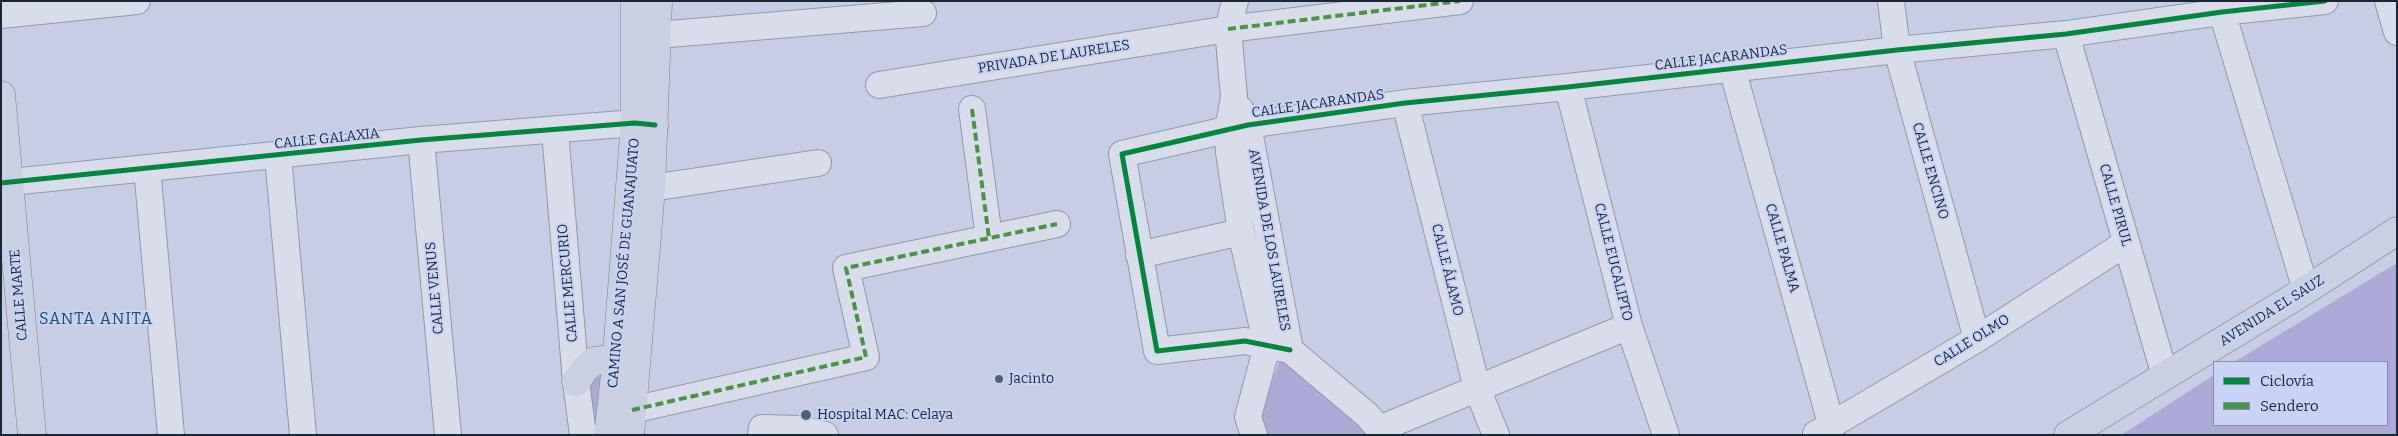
<!DOCTYPE html>
<html>
<head>
<meta charset="utf-8">
<style>
  body { margin:0 }
  #map { position:relative; width:2398px; height:436px; overflow:hidden; background:#c6cde4; font-family:Bitter,serif }
  canvas { display:block }
  .frame { position:absolute; inset:0; border:2px solid #192636; pointer-events:none }
  .legend { position:absolute; left:2213px; top:361px; width:175px; height:65px; box-sizing:border-box; background:#c9d3f8; border:1px solid #838eaa; margin:0; padding:6px 9px; list-style:none; font-size:15px; color:#192636 }
  .legend li { display:flex; align-items:center; gap:10px; height:25px }
  .legend b { width:25px; border:1px solid #838eaa }
</style>
</head>
<body>
<div id="map">
<canvas width="2398" height="436"></canvas>
<div class="frame"></div>
<ul class="legend">
<li><b style="height:6px;background:#00873e"></b>Ciclovía</li>
<li><b style="height:6px;background:#489443"></b>Sendero</li>
</ul>
</div>
<script>
const context = document.querySelector('canvas').getContext('2d');
context.lineJoin = 'round';
function fill(path, color) { context.fillStyle = color; context.fill(path, 'evenodd'); }
const toPath = rows => new Path2D(rows.map(r => 'M' + r).join(''));
function stroke(path, color, width, dash) { context.strokeStyle = color; context.lineWidth = width; context.lineCap = dash ? 'butt' : 'round'; context.setLineDash(dash || []); context.stroke(path); }
function drawText(font, color, halo, rows, align = 'center') {
  context.font = font + ' Bitter,serif'; context.lineWidth = 4; context.setLineDash([]); context.textBaseline = 'middle'; context.strokeStyle = halo; context.fillStyle = color; for (const [text, x, y, turn = 0] of rows) {
    context.save(); context.translate(x, y); context.rotate((+turn || 0) * Math.PI / 180); context.textAlign = isNaN(turn) ? turn : align; if (halo) context.strokeText(text, 0, 0); context.fillText(text, 0, 0); context.restore();
  }
}
fill(toPath([
  [2397,263,2397,435,2121,435,2214,375,2214,425,2387,425,2387,362,2234,362],
  [1281,357,1373,435,1264,435,1260,413],
  [604,374,602,435,590,435,589,380]
]), '#aeaad8');
const minor = toPath([
  [1235,1,1228,29,1234,97,1228,130,1229,152,1241,232,1267,346,1248,417,1254,435],
  [1891,1,1897,50,1977,339],
  [2388,1,2397,32],
  [2222,12,2306,290],
  [1,15,137,1],
  [2066,34,2165,376],
  [657,35,923,13],
  [1732,68,1832,427],
  [879,85,1228,29,1460,1],
  [1568,87,1629,326,1666,435],
  [1405,103,1477,388,1496,435],
  [972,109,989,238],
  [1240,109,1248,125,1290,350,1367,415,1379,429,1380,435],
  [555,131,576,382,583,435],
  [421,140,448,435],
  [278,156,303,435],
  [147,168,171,435],
  [1,183,421,140,635,123,655,125],
  [651,188,818,163],
  [1139,255,1241,232],
  [1290,350,1245,341,1157,351,1122,154,1248,125,1405,103,1568,87,1897,50,2066,34,2222,12,2325,1],
  [632,410,866,357,846,268,1057,224],
  [1379,429,1629,326],
  [1816,434,1977,339,2126,243],
  [761,435,762,428,800,429,825,435]
]);
const major = toPath([
  [1,95,32,435],
  [576,382,585,369,594,361,604,360,632,370],
  [608,435,616,366,635,123,635,1],
  [630,435,651,188,658,1],
  [2068,435,2306,290,2397,231]
]);
stroke(minor, '#9098a8', 28);
stroke(major, '#777e8d', 29);
stroke(minor, '#d9dceb', 26);
stroke(major, '#c9d0e3', 28);
stroke(toPath([
  [1228,29,1460,1],
  [972,109,989,238],
  [632,410,866,357,846,268,1057,224]
]), '#489443', 4, [8, 4]);
stroke(toPath([
  [1,183,421,140,635,123,655,125],
  [1290,350,1245,341,1157,351,1122,154,1248,125,1405,103,1568,87,1897,50,2066,34,2222,12,2325,1]
]), '#00873e', 5);
for (const [x, y, r, color] of [
  [999,379,5,"#566073"],
  [806,415,6,"#566073"]
]) { const dot = new Path2D(); dot.arc(x, y, r, 0, 2 * Math.PI); context.fillStyle = color; context.fill(dot); stroke(dot, '#c9d3f8', 2); }
drawText('14px', '#192636', '#c9d3f8', [
  ["PRIVADA DE LAURELES",1054,57,-9],
  ["CALLE JACARANDAS",1721,58,-7],
  ["CALLE JACARANDAS",1318,104,-8],
  ["CALLE GALAXIA",327,139,-6],
  ["CALLE ENCINO",1930,171,74],
  ["CALLE PIRUL",2115,205,74],
  ["AVENIDA DE LOS LAURELES",1269,240,80],
  ["CALLE PALMA",1782,248,74],
  ["CALLE EUCALIPTO",1613,262,76],
  ["CAMINO A SAN JOSÉ DE GUANAJUATO",624,263,-85],
  ["CALLE ÁLAMO",1447,270,76],
  ["CALLE MERCURIO",568,283,-95],
  ["CALLE VENUS",435,288,-95],
  ["CALLE MARTE",19,295,-95],
  ["AVENIDA EL SAUZ",2272,311,-32],
  ["CALLE OLMO",1972,341,-32]
]);
drawText('14px', '#192636', '#c9d3f8', [
  ["Jacinto",1009,379],
  ["Hospital MAC: Celaya",817,415]
], 'left');
context.letterSpacing = '1px';
drawText('16px', '#164e65', '#c9d3f8', [
  ["SANTA ANITA",96,320]
]);
context.letterSpacing = '0px';
</script>
</body>
</html>
